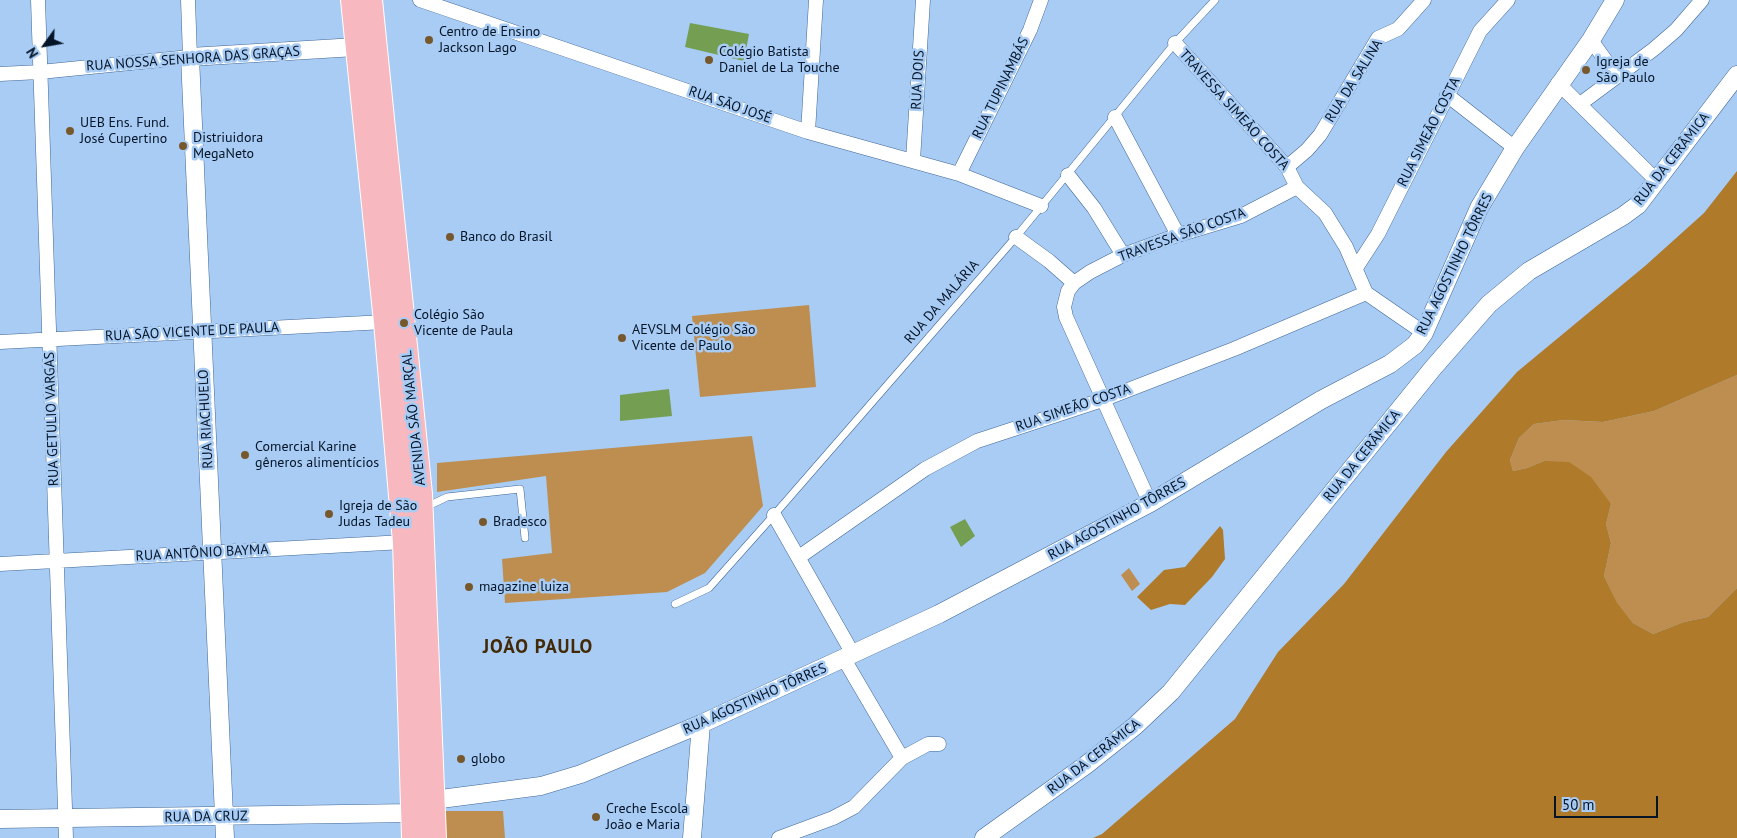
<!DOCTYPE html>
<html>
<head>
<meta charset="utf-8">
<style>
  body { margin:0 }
  #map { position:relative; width:1737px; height:838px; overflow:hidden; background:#a9ccf5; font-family:"PT Sans",sans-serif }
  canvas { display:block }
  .north { position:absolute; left:20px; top:20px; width:50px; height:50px; -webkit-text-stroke:4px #a9ccf5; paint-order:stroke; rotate:238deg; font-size:14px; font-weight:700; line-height:20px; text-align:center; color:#051427 }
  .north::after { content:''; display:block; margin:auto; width:18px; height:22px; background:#051427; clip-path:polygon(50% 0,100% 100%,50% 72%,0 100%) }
  .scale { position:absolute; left:1554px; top:796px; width:104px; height:22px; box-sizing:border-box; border:2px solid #051427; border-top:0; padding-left:6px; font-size:15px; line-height:18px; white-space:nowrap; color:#051427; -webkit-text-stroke:4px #a9ccf5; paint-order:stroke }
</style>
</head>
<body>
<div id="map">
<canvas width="1737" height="838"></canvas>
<div class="north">N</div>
<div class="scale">50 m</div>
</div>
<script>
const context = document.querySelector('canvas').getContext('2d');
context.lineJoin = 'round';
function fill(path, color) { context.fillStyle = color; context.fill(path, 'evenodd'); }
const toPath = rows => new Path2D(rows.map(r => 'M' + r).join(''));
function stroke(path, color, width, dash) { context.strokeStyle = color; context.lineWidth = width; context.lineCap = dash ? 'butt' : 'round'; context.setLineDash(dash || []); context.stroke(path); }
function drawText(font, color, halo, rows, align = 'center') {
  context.font = font + ' "PT Sans",sans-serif'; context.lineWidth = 5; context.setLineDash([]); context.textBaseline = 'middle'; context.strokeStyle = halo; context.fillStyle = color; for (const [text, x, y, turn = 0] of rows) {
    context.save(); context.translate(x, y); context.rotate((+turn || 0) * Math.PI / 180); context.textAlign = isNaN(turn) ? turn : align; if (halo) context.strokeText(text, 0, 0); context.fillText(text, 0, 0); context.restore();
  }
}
fill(toPath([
  [809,305,816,387,700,397,692,316],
  [1737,375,1737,588,1708,617,1684,622,1653,634,1633,623,1617,604,1604,576,1611,543,1606,524,1611,504,1544,461,1527,468,1513,471,1510,460,1519,438,1534,424,1563,420,1603,422,1654,411],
  [752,436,763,506,705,573,667,592,505,603,502,559,552,553,546,476,437,492,437,463],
  [1129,568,1140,584,1132,591,1121,575],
  [444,811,503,811,505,838,444,838]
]), '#bd8e4f');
fill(toPath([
  [1737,171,1737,375,1654,411,1603,422,1563,420,1534,424,1519,438,1510,460,1513,471,1527,468,1544,461,1569,462,1591,477,1611,504,1606,524,1611,543,1604,576,1617,603,1633,623,1653,634,1684,622,1708,617,1737,588,1737,838,1093,838,1102,834,1235,719,1278,652,1344,584,1446,452,1517,372,1645,266,1704,213],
  [1220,526,1223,530,1225,559,1212,577,1185,605,1170,604,1151,610,1137,597,1164,570,1185,567]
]), '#af7a29');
fill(toPath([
  [690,23,749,34,744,61,685,47],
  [669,389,672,416,620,421,620,395],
  [965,519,975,536,961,547,950,527]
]), '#749f53');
const service = toPath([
  [424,508,447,497,520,489,525,538],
  [675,604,709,588,774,515,1016,237,1175,43,1215,0]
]);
const minor = toPath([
  [38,0,66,838],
  [420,0,808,132,959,174,1041,206],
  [1591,40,1616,75],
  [1175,43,1287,167,1297,187,1325,213,1346,247,1366,293,1424,333],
  [0,74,40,72,190,57,188,0],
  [1558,83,1657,181],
  [1447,95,1515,148],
  [1580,104,1654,49,1676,30,1702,0],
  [1115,117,1178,235],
  [808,132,816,0],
  [913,160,923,0],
  [1287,167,1307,150,1320,135,1378,38,1398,29,1424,0],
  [959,174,1030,30,1041,0],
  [1068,175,1094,208,1123,255],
  [1016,237,1049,261,1074,283],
  [1356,268,1378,234,1480,31,1508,0],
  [0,342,385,322],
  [1150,503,1066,317,1064,307,1068,291,1074,283,1090,272,1123,255,1178,235,1241,216,1297,187],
  [774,515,853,654],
  [799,557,925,469,977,441,1102,400,1234,349,1366,293],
  [0,564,404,542],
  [844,659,902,758],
  [779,838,833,818,854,807,902,758,928,744,939,744]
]);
const tertiary = toPath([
  [0,819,412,813,433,800,541,786,581,774,701,724,939,614,1150,503,1321,400,1390,364,1415,345,1424,333,1479,208,1515,148,1591,40,1615,0],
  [225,838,190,57,356,47],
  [692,838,701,724],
  [984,838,1086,765,1135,726,1171,692,1433,368,1489,304,1529,271,1623,216,1638,205,1737,75]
]);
const primary = toPath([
  [352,0,385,322,404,542,413,838],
  [371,0,421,494,435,838]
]);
stroke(service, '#3f6795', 8);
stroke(minor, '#3f6795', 15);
stroke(tertiary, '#3f6795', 19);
stroke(primary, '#fff', 24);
stroke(service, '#fff', 7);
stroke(minor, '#fff', 14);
stroke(tertiary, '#fff', 18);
stroke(primary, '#f8b8bf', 22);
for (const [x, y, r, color] of [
  [429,40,5,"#77582d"],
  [709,60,5,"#77582d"],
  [1586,70,5,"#77582d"],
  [70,131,5,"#77582d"],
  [183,146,5,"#77582d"],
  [450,237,5,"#77582d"],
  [404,323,5,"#77582d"],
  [622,338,5,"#77582d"],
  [245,455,5,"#77582d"],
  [329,514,5,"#77582d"],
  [483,522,5,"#77582d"],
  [469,587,5,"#77582d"],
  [461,759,5,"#77582d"],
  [596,817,5,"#77582d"]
]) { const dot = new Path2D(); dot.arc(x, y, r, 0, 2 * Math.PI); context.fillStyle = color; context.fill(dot); stroke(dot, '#a9ccf5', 2); }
drawText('14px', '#051427', '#a9ccf5', [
  ["Centro de Ensino",439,32],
  ["Jackson Lago",439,48],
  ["Colégio Batista",719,52],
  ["Daniel de La Touche",719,68],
  ["Igreja de",1596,62],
  ["São Paulo",1596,78],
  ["UEB Ens. Fund.",80,123],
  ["José Cupertino",80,139],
  ["Distriuidora",193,138],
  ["MegaNeto",193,154],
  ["Banco do Brasil",460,237],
  ["Colégio São",414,315],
  ["Vicente de Paula",414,331],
  ["AEVSLM Colégio São",632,330],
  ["Vicente de Paulo",632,346],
  ["Comercial Karine",255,447],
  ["gêneros alimentícios",255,463],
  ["Igreja de São",339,506],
  ["Judas Tadeu",339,522],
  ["Bradesco",493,522],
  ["magazine luiza",479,587],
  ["globo",471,759],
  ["Creche Escola",606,809],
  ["João e Maria",606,825]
], 'left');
drawText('14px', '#051427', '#a9ccf5', [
  ["RUA NOSSA SENHORA DAS GRAÇAS",193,59,-4],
  ["RUA DOIS",918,80,-87],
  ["RUA DA SALINA",1354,81,-58],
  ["RUA TUPINAMBÁS",1001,88,-64],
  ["RUA SÃO JOSÉ",730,105,19],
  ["TRAVESSA SIMEÃO COSTA",1234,110,48],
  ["RUA SIMEÃO COSTA",1429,132,-63],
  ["RUA DA CERÂMICA",1672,159,-52],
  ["TRAVESSA SÃO COSTA",1182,235,-20],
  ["RUA AGOSTINHO TÔRRES",1455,264,-64],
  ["RUA DA MALÁRIA",942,302,-49],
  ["RUA SÃO VICENTE DE PAULA",192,332,-3],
  ["RUA SIMEÃO COSTA",1073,408,-19],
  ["AVENIDA SÃO MARÇAL",414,418,-96],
  ["RUA GETULIO VARGAS",52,419,-92],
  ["RUA RIACHUELO",206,419,-93],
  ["RUA DA CERÂMICA",1362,456,-51],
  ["RUA AGOSTINHO TÔRRES",1117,519,-29],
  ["RUA ANTÔNIO BAYMA",202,553,-3],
  ["RUA AGOSTINHO TÔRRES",755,699,-24],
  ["RUA DA CERÂMICA",1094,757,-38],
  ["RUA DA CRUZ",206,817,-1]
]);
context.letterSpacing = '1px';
drawText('bold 19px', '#422a06', '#a9ccf5', [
  ["JOÃO PAULO",538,648]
]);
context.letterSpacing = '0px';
</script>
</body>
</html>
